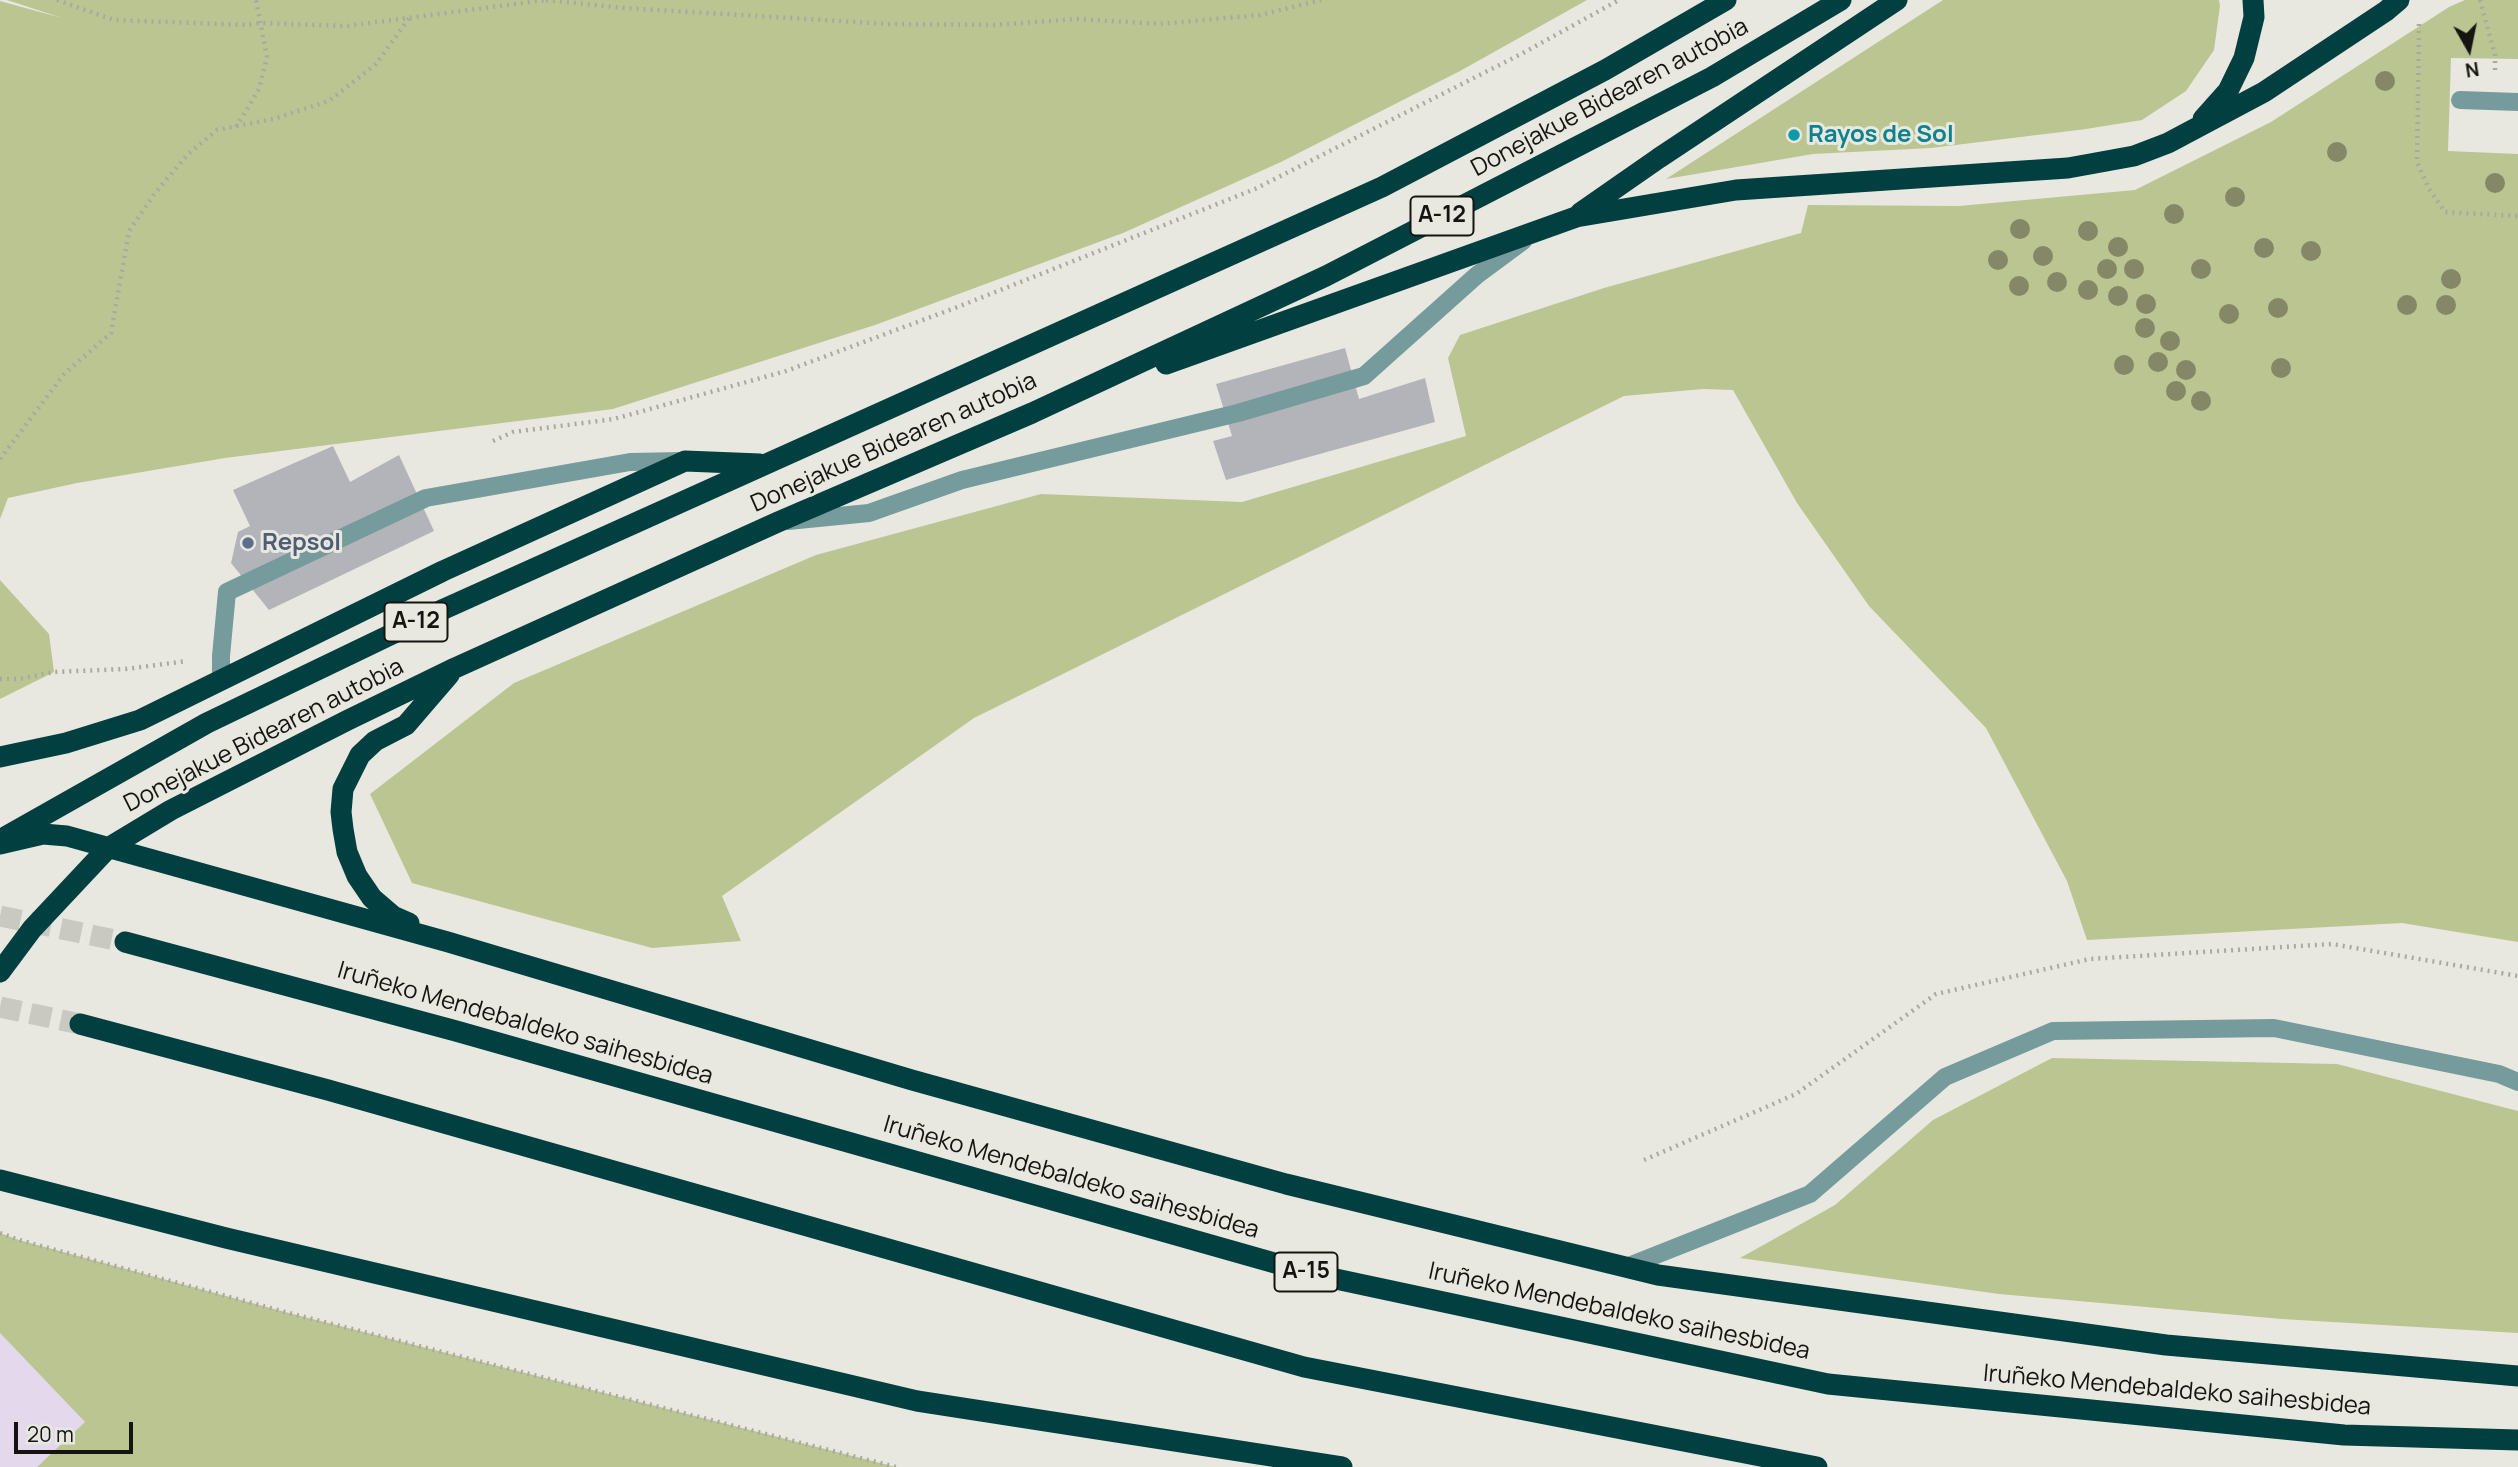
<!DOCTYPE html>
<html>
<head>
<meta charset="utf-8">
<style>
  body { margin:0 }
  #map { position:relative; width:2518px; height:1467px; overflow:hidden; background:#e9e8e0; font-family:Manrope,sans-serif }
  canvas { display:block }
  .north { position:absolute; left:2434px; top:14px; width:70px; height:70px; -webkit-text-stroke:5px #e9e8e0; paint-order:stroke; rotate:171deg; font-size:19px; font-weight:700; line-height:28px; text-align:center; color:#151411 }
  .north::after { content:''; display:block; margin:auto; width:24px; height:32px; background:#151411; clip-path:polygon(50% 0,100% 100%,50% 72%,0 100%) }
  .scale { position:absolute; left:14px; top:1422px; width:119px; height:32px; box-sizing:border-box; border:4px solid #151411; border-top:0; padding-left:9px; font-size:21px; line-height:24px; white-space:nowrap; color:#151411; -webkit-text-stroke:5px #e9e8e0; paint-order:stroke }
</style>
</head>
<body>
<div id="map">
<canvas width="2518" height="1467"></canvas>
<div class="north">N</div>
<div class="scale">20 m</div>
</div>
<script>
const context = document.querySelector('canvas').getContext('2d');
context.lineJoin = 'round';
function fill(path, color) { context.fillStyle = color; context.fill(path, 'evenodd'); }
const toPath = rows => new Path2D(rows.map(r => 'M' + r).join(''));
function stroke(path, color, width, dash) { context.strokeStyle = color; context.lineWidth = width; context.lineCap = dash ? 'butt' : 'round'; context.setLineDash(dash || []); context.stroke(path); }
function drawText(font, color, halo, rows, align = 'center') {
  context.font = font + ' Manrope,sans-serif'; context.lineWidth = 6; context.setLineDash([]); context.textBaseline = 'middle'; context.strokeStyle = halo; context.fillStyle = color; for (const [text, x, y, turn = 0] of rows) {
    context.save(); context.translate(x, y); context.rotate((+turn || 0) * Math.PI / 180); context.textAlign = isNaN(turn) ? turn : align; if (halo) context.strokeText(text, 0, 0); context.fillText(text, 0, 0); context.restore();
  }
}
fill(toPath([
  [0,1333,85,1422,37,1467,0,1467]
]), '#e4d8ed');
fill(toPath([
  [7,0,1587,0,1460,71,1281,162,1123,233,875,325,613,409,225,458,77,483,8,498,0,519,0,1,62,18],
  [1943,0,2219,0,2220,6,2214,50,2186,91,2142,120,2086,129,1931,148,1813,154,1666,179],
  [2465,0,2518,0,2518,59,2451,58,2448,151,2518,154,2518,942,2402,923,2087,940,2067,881,1986,728,1869,606,1797,503,1733,390,1703,389,1624,396,974,718,722,896,741,941,652,948,412,883,370,794,514,683,816,555,1041,494,1242,502,1466,436,1448,358,1460,335,1604,288,1801,233,1808,205,1959,206,2135,190,2271,122,2449,7],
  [0,580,49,634,54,672,0,699],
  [2052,1058,2337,1064,2518,1111,2518,1333,2282,1319,1999,1294,1740,1258,1835,1205,1933,1120],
  [0,1233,19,1240,289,1313,896,1467,37,1467,85,1422,0,1333]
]), '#bac592');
fill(toPath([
  [1345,348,1359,399,1425,378,1435,422,1226,480,1213,441,1232,436,1216,384],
  [333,446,350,482,399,455,434,531,269,610,231,563,238,532,250,526,233,490]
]), '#b3b3ba');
stroke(toPath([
  [0,916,125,942],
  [0,1007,80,1024]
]), '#c9c8c1', 21, [21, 10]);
stroke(toPath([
  [57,0,114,20,246,25,260,23,347,26,545,0],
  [546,0,624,8,889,24,994,25,1077,19,1160,24,1260,15,1321,0],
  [2480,0,2495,55,2495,74],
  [2419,24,2417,162,2429,189,2445,212,2518,216],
  [236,127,259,89,267,57,256,0],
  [493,441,513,432,614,419,786,371,955,308,1255,189,1523,53,1619,0],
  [0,459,64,374,111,333,129,231,155,193,188,154,217,130,273,119,329,101,376,64,410,17],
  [0,679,19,679,54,672,126,669,187,661],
  [1644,1160,1796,1094,1936,994,2090,959,2332,944,2518,976],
  [0,1233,19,1240,289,1313,896,1467]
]), '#a9a8a2', 4.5, [2, 5]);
stroke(toPath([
  [788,521,869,513,962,480,1238,413,1364,376,1477,275,1523,241],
  [221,678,221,656,227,592,426,498,630,462,682,461],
  [1626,1267,1810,1194,1945,1077,2053,1031,2274,1028,2499,1074,2518,1082]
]), '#759b9c', 18);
stroke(toPath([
  [2460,100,2518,102]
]), '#759b9c', 18);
stroke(toPath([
  [2203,119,2228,91,2244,58,2254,17,2253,0],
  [1580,213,1659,158,1897,0],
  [1166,364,1576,217,1736,190,2068,168,2134,156,2168,143,2264,92,2386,11,2399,0],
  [0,757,66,743,140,720,443,571,685,461,760,464],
  [7,836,207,723,444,609,1382,187,1605,70,1726,0],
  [0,844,43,834,67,836,448,942,912,1080,1286,1184,1658,1275,2166,1345,2518,1376],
  [409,923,393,916,372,898,357,876,347,852,343,829,341,812,343,789,360,755,375,741,406,725,449,675],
  [125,942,456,1031,1317,1275,1828,1384,2344,1435,2518,1440],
  [0,972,32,929,108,848,171,810,348,720,455,668,778,522,1032,413,1326,276,1712,77,1841,0],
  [80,1024,328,1090,1304,1367,1817,1467],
  [0,1180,226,1238,917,1401,1342,1467]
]), '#023f41', 21);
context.fillStyle = '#848866';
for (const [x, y] of [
  [2385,81],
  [2337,152],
  [2495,183],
  [2235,197],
  [2174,214],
  [2020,229],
  [2088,231],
  [2118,247],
  [2264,248],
  [2311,251],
  [2043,256],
  [1998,260],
  [2107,269],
  [2134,269],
  [2201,269],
  [2451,279],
  [2057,282],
  [2019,286],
  [2088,290],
  [2118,296],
  [2146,304],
  [2407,305],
  [2446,305],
  [2278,308],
  [2229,314],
  [2145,328],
  [2170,341],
  [2158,362],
  [2124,365],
  [2281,368],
  [2186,370],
  [2176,391],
  [2201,401]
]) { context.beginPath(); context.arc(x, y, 10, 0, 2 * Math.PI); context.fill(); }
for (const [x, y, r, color] of [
  [1794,135,7,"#0f9aa8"],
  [248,543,7,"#5c6f8a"]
]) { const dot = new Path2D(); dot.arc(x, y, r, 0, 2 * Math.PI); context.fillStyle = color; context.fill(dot); stroke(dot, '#e9e8e0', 2.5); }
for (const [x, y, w] of [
  [1442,216,63],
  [416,622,63],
  [1306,1272,63]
]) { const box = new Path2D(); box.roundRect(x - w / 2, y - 19.5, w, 39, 5); context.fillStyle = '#e9e8e0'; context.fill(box); stroke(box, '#151411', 2); }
drawText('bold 23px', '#151411', null, [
  ["A-12",1442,216],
  ["A-12",416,622],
  ["A-15",1306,1272]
]);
drawText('24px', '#151411', '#e9e8e0', [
  ["Donejakue Bidearen autobia",1610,98,-28],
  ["Donejakue Bidearen autobia",894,443,-24],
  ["Donejakue Bidearen autobia",264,736,-27],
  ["Iruñeko Mendebaldeko saihesbidea",525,1024,16],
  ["Iruñeko Mendebaldeko saihesbidea",1071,1178,16],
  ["Iruñeko Mendebaldeko saihesbidea",1619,1312,12],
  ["Iruñeko Mendebaldeko saihesbidea",2177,1391,5]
]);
drawText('bold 24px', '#0d838f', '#e9e8e0', [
  ["Rayos de Sol",1808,135]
], 'left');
drawText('bold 24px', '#4e5e75', '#e9e8e0', [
  ["Repsol",262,543]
], 'left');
</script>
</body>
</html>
